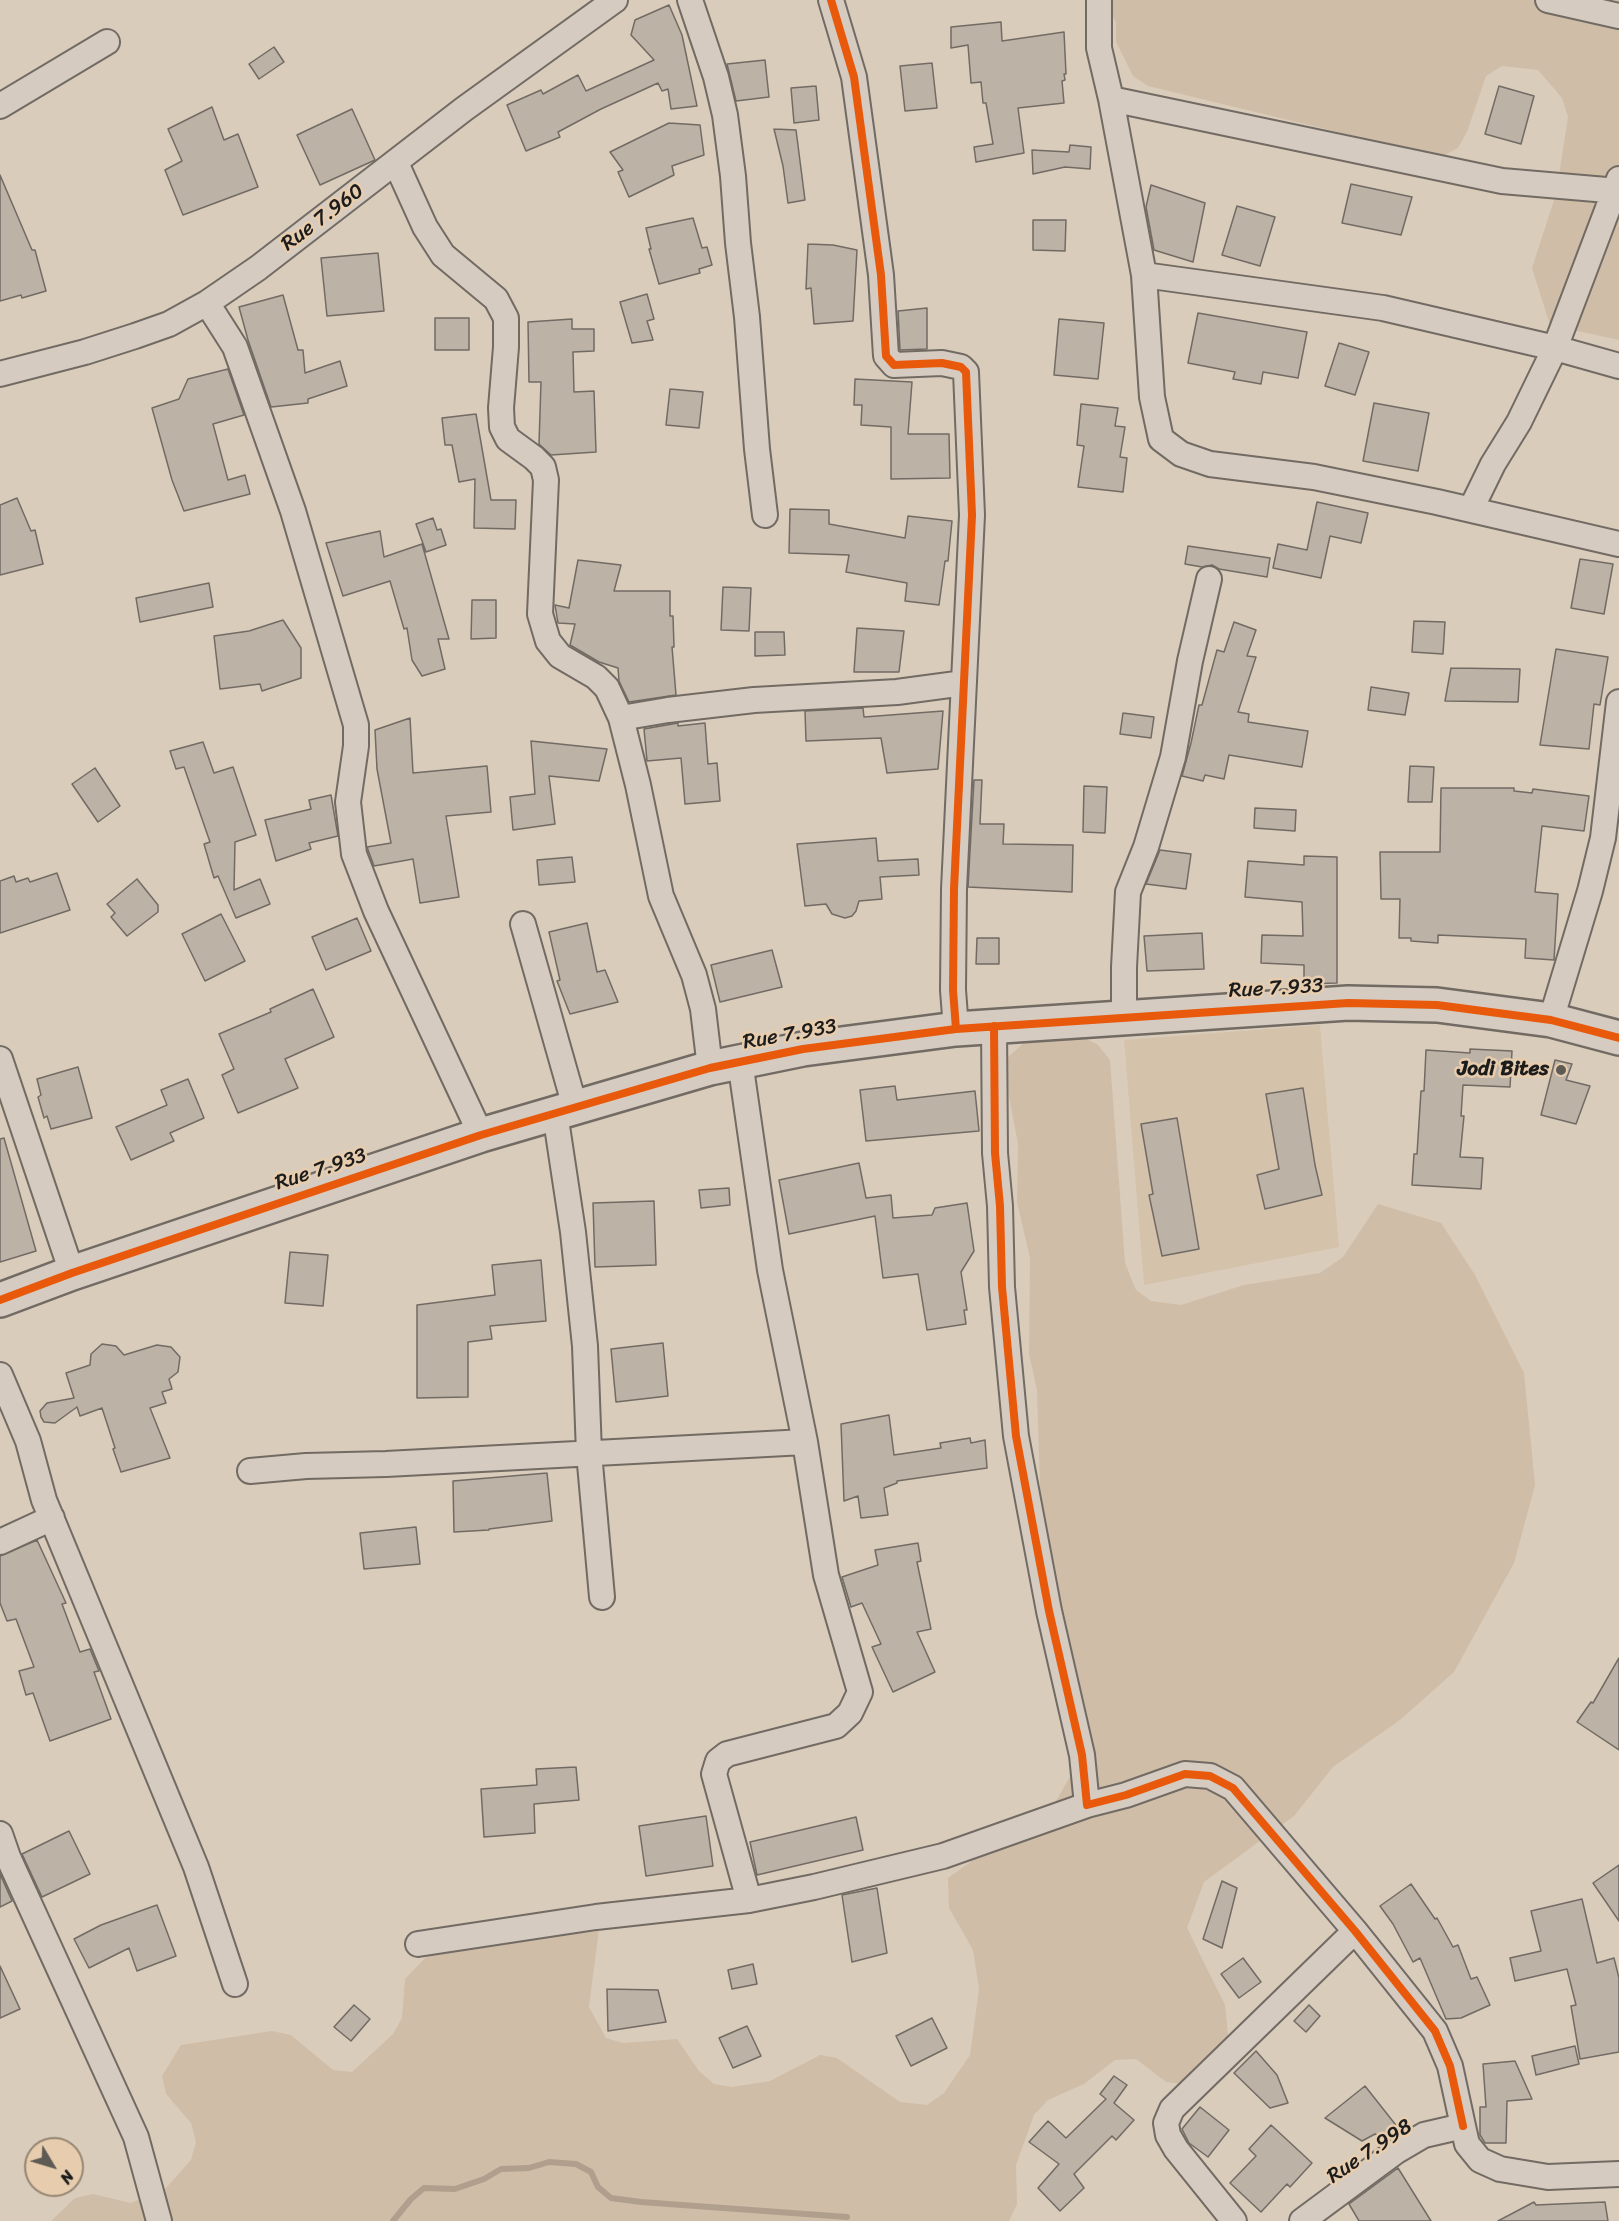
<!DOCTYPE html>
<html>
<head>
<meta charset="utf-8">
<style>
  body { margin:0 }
  #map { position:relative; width:1619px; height:2221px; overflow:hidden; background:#daccbb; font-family:Sriracha,sans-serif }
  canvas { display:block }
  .north { position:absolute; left:24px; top:2137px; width:60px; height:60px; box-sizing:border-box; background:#e7cdae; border:2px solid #968674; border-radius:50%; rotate:128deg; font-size:16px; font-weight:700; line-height:24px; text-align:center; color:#1c1c1c }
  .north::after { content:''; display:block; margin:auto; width:21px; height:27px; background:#5e5a54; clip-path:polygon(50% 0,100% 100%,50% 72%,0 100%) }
</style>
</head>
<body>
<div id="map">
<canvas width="1619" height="2221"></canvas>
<div class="north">N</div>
</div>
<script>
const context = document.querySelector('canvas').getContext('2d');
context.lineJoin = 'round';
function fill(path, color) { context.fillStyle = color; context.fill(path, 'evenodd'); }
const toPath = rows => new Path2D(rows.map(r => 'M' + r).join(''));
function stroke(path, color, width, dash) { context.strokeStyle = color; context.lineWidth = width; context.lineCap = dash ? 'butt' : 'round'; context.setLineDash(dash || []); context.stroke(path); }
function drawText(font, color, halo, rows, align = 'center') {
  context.font = font + ' Sriracha,sans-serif'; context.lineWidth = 5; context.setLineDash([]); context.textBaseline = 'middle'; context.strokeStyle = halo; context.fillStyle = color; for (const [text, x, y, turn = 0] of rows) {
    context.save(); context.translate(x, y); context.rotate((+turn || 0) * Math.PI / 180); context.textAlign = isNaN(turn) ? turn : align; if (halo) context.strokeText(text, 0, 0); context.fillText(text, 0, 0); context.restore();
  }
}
fill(toPath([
  [1320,1025,1339,1247,1144,1285,1124,1040]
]), '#d4c2ab');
fill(toPath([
  [1101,0,1619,0,1619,340,1550,325,1532,268,1556,194,1568,117,1562,98,1538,70,1502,66,1486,76,1467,132,1458,148,1441,157,1148,86,1133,76,1116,42,1116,22],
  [1074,1032,1098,1045,1110,1060,1125,1263,1136,1290,1151,1301,1181,1305,1244,1285,1320,1273,1343,1257,1378,1204,1441,1223,1475,1275,1524,1373,1535,1485,1514,1563,1454,1672,1400,1720,1333,1767,1294,1816,1204,1882,1187,1928,1225,2005,1228,2035,1220,2053,1182,2084,1166,2082,1136,2059,1115,2060,1084,2084,1048,2100,1034,2115,1016,2165,1017,2204,1009,2221,51,2221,75,2198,93,2194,131,2203,165,2189,191,2160,196,2142,191,2123,166,2094,162,2076,181,2045,272,2031,291,2035,333,2070,352,2072,393,2034,402,2018,405,1979,430,1953,448,1948,505,1945,540,1931,599,1929,589,2007,606,2038,623,2043,677,2039,699,2071,714,2084,732,2087,770,2081,820,2055,837,2058,900,2102,927,2105,944,2093,970,2055,979,1989,973,1950,949,1908,948,1878,1056,1801,1075,1768,1041,1520,1037,1390,1029,1354,1030,1258,1017,1202,1018,1144,1009,1097,1007,1058,1027,1040]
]), '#cfbda7');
stroke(toPath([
  [393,2221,411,2199,424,2188,455,2189,484,2179,501,2169,529,2168,549,2162,576,2164,591,2172,598,2187,611,2198,641,2202,847,2217]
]), '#af9f8c', 6);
const building = toPath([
  [669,5,682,35,697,106,671,109,668,89,662,91,658,83,601,109,558,132,560,137,526,151,507,105,541,90,543,94,578,75,586,91,654,60,631,35,635,20,669,5],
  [1001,22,1002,41,1064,32,1066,74,1064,74,1065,80,1062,81,1064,103,1018,108,1024,153,976,162,974,147,993,144,986,103,983,103,981,82,971,83,968,45,951,48,951,27,1001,22],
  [274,47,284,62,259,79,249,64,274,47],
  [765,60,769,97,736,101,727,64,765,60],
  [932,63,937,108,905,111,900,66,932,63],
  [816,86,819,120,794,123,791,88,816,86],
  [1499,86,1534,96,1521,144,1485,134,1499,86],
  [212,107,224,140,238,134,258,187,183,215,165,170,182,161,168,129,212,107],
  [352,109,375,160,320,185,297,135,352,109],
  [669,123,700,125,704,155,672,166,674,175,629,197,618,172,623,170,610,152,669,123],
  [774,129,796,130,805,200,788,203,783,166,774,129],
  [1070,145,1091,147,1090,169,1065,167,1033,174,1032,150,1069,152,1070,145],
  [0,175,32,250,35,250,46,291,22,298,21,295,0,301,0,175],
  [1351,184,1412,197,1401,235,1342,223,1351,184],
  [1151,185,1205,203,1193,262,1154,250,1146,207,1151,185],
  [1237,206,1275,217,1260,266,1222,255,1237,206],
  [693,218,702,248,707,247,712,265,699,269,700,273,659,284,649,249,651,249,646,228,693,218],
  [1033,220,1066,220,1065,251,1033,250,1033,220],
  [808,244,833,245,857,250,853,321,814,324,811,288,806,289,808,244],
  [378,253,384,311,327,316,321,258,378,253],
  [647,294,654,319,647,321,653,340,632,343,620,302,647,294],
  [283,295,298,350,303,350,305,373,340,361,347,386,308,399,308,403,271,407,248,340,239,307,283,295],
  [927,308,927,349,900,350,898,311,927,308],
  [1198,313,1307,332,1298,378,1263,372,1261,384,1233,379,1235,372,1188,363,1198,313],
  [435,318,469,318,469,350,435,350,435,318],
  [572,319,572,329,594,329,594,351,573,352,574,392,594,391,596,452,551,455,539,444,541,382,529,382,528,322,572,319],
  [1059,319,1104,323,1098,379,1054,375,1059,319],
  [1339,343,1369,352,1355,395,1325,386,1339,343],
  [228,369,244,415,213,424,228,480,245,475,250,494,184,511,172,480,152,408,179,399,188,379,228,369],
  [855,379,912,382,908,434,949,434,950,478,891,479,891,427,861,425,862,405,854,405,855,379],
  [670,389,703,392,699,428,666,425,670,389],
  [1374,403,1429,413,1418,471,1363,461,1374,403],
  [1081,404,1118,408,1115,426,1125,427,1120,457,1127,458,1123,492,1078,487,1084,446,1077,445,1081,404],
  [476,414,491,500,516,500,515,529,474,528,475,479,459,482,452,445,445,445,442,418,476,414],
  [17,498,31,531,35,530,43,564,0,575,0,505,17,498],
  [1317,502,1368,513,1361,543,1330,536,1321,578,1273,568,1278,544,1307,550,1317,502],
  [790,509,829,510,829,524,905,538,908,516,952,521,948,561,945,561,939,605,905,601,907,583,846,572,849,555,789,553,790,509],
  [433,518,437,530,441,529,446,545,426,552,416,524,433,518],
  [380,531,384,557,422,544,449,639,438,639,445,669,422,676,412,660,407,628,404,629,390,581,343,596,326,543,380,531],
  [1188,546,1270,558,1267,577,1219,569,1212,565,1202,567,1185,564,1188,546],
  [1580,559,1613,564,1604,614,1571,608,1580,559],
  [578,560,621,565,614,591,670,591,670,616,673,616,674,647,672,647,676,695,629,702,619,681,618,668,599,662,570,645,575,624,558,623,555,605,569,608,578,560],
  [209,583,213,607,140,622,136,598,209,583],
  [723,587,751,588,749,631,721,630,723,587],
  [472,600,496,600,496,638,471,639,472,600],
  [283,620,301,648,301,678,262,691,260,684,220,689,214,636,249,631,283,620],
  [1414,621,1445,622,1443,654,1412,652,1414,621],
  [1234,622,1256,630,1247,656,1256,657,1238,712,1249,714,1248,722,1308,731,1302,767,1229,755,1224,779,1205,775,1203,781,1182,776,1191,743,1199,705,1202,705,1217,650,1224,652,1234,622],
  [857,628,904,631,899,672,854,672,857,628],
  [755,632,784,632,785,655,755,656,755,632],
  [1556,649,1608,657,1600,705,1594,704,1589,749,1540,745,1556,649],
  [1451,668,1520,669,1518,702,1445,701,1451,668],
  [1371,687,1409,693,1405,715,1368,710,1371,687],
  [863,708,864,717,943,711,938,769,887,773,881,738,806,741,805,711,863,708],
  [1123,713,1154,717,1151,738,1120,734,1123,713],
  [410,718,413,773,487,766,491,812,446,816,459,897,420,903,413,859,374,866,367,847,391,843,377,769,375,730,410,718],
  [678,723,678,726,705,723,708,764,717,763,720,801,685,804,681,758,647,761,644,729,678,723],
  [531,741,607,749,599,781,549,776,555,824,513,830,510,797,535,794,531,741],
  [203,742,214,773,233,767,256,835,235,842,234,890,260,879,270,904,236,918,218,876,214,878,204,844,210,842,184,767,176,769,170,751,203,742],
  [1410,766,1434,767,1432,802,1408,802,1410,766],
  [95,768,120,806,98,822,72,784,95,768],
  [974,780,982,780,980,824,1004,824,1003,844,1073,845,1072,892,968,887,974,780],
  [1084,786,1107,787,1105,833,1083,832,1084,786],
  [1441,788,1514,788,1514,791,1532,793,1533,789,1589,796,1584,831,1542,826,1535,892,1558,894,1554,960,1525,958,1526,939,1438,935,1438,943,1411,941,1411,938,1399,938,1400,899,1381,899,1380,852,1440,852,1441,788],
  [331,795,338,836,309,843,311,849,276,861,265,820,311,809,309,800,331,795],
  [1255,808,1296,810,1295,831,1254,828,1255,808],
  [876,838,878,861,918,859,919,875,880,877,882,899,859,901,856,911,852,916,845,918,832,914,826,904,805,906,797,844,876,838],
  [1160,850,1191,854,1186,889,1146,884,1160,850],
  [1304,856,1337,857,1337,983,1304,984,1304,965,1261,963,1262,935,1303,936,1302,902,1245,897,1248,861,1304,865,1304,856],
  [572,857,575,882,539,885,537,860,572,857],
  [57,873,70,910,0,933,0,881,14,876,16,882,28,878,30,882,57,873],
  [137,879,158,905,158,912,127,936,111,917,115,913,107,904,137,879],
  [221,914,245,961,205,981,182,934,221,914],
  [357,918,371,951,326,970,312,937,357,918],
  [587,923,597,972,605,970,618,1002,570,1014,557,981,560,980,549,932,587,923],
  [1202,933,1204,969,1147,971,1144,936,1202,933],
  [977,938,999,938,999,964,976,964,977,938],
  [772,950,782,987,720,1002,711,965,772,950],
  [313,989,334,1037,285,1059,298,1088,238,1113,222,1075,234,1069,219,1034,271,1012,270,1009,313,989],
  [1470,1049,1512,1051,1510,1087,1463,1085,1461,1116,1464,1116,1460,1157,1483,1158,1481,1189,1412,1185,1414,1154,1417,1154,1421,1091,1424,1091,1426,1050,1470,1053,1470,1049],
  [1555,1060,1572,1064,1566,1080,1590,1086,1576,1124,1541,1115,1555,1060],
  [78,1067,92,1118,51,1129,47,1116,44,1118,38,1097,41,1095,37,1079,78,1067],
  [188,1079,204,1118,170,1133,174,1141,131,1160,116,1127,167,1105,161,1090,188,1079],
  [895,1086,897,1100,975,1091,979,1131,866,1141,860,1090,895,1086],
  [1303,1088,1315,1165,1322,1195,1265,1209,1257,1175,1279,1169,1266,1094,1303,1088],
  [1177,1118,1199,1249,1162,1256,1149,1195,1153,1194,1141,1124,1177,1118],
  [4,1138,36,1251,0,1262,0,1139,4,1138],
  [859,1163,866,1198,891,1195,893,1218,932,1215,935,1208,967,1203,974,1251,961,1272,967,1310,964,1310,966,1324,927,1330,918,1274,883,1278,875,1216,789,1234,779,1180,859,1163],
  [729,1188,730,1205,701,1208,699,1190,729,1188],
  [654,1201,656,1265,595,1267,593,1203,654,1201],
  [290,1252,328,1255,323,1306,285,1303,290,1252],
  [541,1260,546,1321,490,1326,492,1339,468,1342,468,1397,417,1398,417,1305,495,1295,492,1265,541,1260],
  [663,1343,668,1396,616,1402,611,1349,663,1343],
  [102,1344,116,1346,124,1355,157,1345,171,1347,180,1357,178,1372,169,1379,172,1389,162,1392,166,1403,150,1408,170,1458,121,1472,113,1449,115,1448,102,1408,80,1416,77,1407,55,1423,44,1422,41,1417,40,1411,47,1403,74,1398,66,1373,90,1365,91,1354,102,1344],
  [889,1415,894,1455,941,1448,940,1443,970,1438,971,1443,985,1440,987,1468,897,1481,897,1483,884,1488,888,1515,861,1518,858,1496,844,1501,841,1424,889,1415],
  [547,1473,552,1521,489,1529,489,1530,454,1532,453,1481,547,1473],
  [416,1527,420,1564,364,1569,360,1533,416,1527],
  [37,1540,66,1603,62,1604,80,1652,90,1649,99,1671,94,1672,111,1719,50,1741,33,1693,26,1695,19,1671,34,1667,16,1619,7,1621,0,1603,0,1556,37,1540],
  [918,1543,921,1561,917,1562,931,1629,917,1632,935,1672,893,1692,872,1647,881,1644,862,1603,851,1607,842,1577,878,1565,875,1550,918,1543],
  [1619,1658,1619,1750,1577,1722,1591,1702,1593,1703,1619,1658],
  [576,1767,579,1800,534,1804,535,1833,484,1837,481,1789,537,1785,536,1769,576,1767],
  [706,1816,713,1866,646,1876,639,1826,706,1816],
  [856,1817,863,1850,757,1875,750,1842,856,1817],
  [69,1831,90,1874,42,1897,22,1854,69,1831],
  [1619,1865,1619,1921,1593,1883,1619,1865],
  [0,1874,12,1901,0,1907,0,1874],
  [1222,1881,1237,1888,1222,1948,1203,1939,1222,1881],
  [1411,1884,1435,1919,1437,1918,1453,1947,1458,1945,1471,1979,1477,1977,1490,2005,1461,2018,1446,2019,1420,1958,1413,1962,1393,1924,1380,1906,1411,1884],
  [877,1888,887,1953,852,1962,842,1895,877,1888],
  [1582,1899,1597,1963,1614,1958,1619,1978,1619,2052,1580,2059,1571,2006,1576,2005,1567,1969,1515,1981,1510,1958,1541,1951,1531,1911,1582,1899],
  [157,1905,176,1956,137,1971,129,1948,89,1968,74,1939,101,1925,157,1905],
  [1243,1958,1261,1982,1239,1998,1221,1974,1243,1958],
  [753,1964,757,1984,732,1989,728,1970,753,1964],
  [0,1966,20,2009,0,2018,0,1966],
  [607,1989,658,1990,666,2022,608,2031,607,1989],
  [354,2005,370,2019,351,2041,334,2027,354,2005],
  [1309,2005,1320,2016,1306,2032,1294,2021,1309,2005],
  [932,2018,947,2048,911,2066,896,2036,932,2018],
  [747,2026,761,2056,733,2068,719,2038,747,2026],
  [1575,2046,1579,2064,1536,2075,1532,2056,1575,2046],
  [1256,2051,1277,2075,1288,2103,1270,2108,1234,2073,1256,2051],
  [1515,2061,1532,2099,1507,2101,1506,2143,1485,2143,1480,2135,1480,2107,1486,2107,1483,2064,1515,2061],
  [1114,2076,1127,2085,1114,2103,1134,2120,1116,2140,1112,2136,1074,2174,1084,2188,1060,2211,1038,2188,1059,2164,1029,2142,1048,2121,1066,2138,1106,2099,1100,2094,1114,2076],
  [1365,2086,1399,2129,1386,2140,1375,2134,1362,2141,1325,2118,1365,2086],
  [1200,2107,1229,2130,1208,2157,1189,2143,1182,2129,1200,2107],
  [1271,2125,1312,2163,1290,2187,1287,2184,1261,2212,1230,2183,1256,2156,1249,2149,1271,2125],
  [1398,2168,1431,2221,1359,2221,1349,2204,1398,2168],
  [1534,2202,1536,2205,1605,2202,1608,2221,1498,2221,1534,2202]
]);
fill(building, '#bcb2a6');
stroke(building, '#726b64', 1.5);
const street = toPath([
  [690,0,716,77,725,115,733,176,738,243,747,317,757,449,765,515],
  [831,0,854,77,881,275,886,356,894,365,942,363,961,367,966,372,972,515,954,889,953,990,956,1029],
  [1099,0,1099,48,1111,99,1144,275,1152,397,1161,439,1181,454,1210,464,1314,477,1437,502,1619,544],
  [1548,0,1619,16],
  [1111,99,1502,181,1619,191],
  [0,106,107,42],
  [396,163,425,227,443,255,496,299,506,318,506,347,501,408,502,427,508,439,534,458,543,467,546,480,540,614,548,641,560,656,596,677,607,688,621,718,638,785,661,896,694,975,703,1009,710,1068],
  [1144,275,1383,308,1555,348,1619,366],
  [207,303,235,347,293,511,356,725,356,746,348,802,354,854,376,911,481,1135],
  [0,374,85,352,135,336,169,324,207,303,258,268,464,109,615,0],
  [1471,509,1493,464,1519,422,1555,348,1619,179],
  [621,718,668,710,754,700,897,692,964,683],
  [523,924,575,1107],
  [1124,1016,1124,967,1128,892,1146,847,1173,757,1190,661,1209,579],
  [1551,1020,1590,891,1603,838,1619,702],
  [994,1026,995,1153,1000,1206,1002,1287,1016,1436,1049,1611,1082,1755,1087,1805,1126,1795,1185,1774,1210,1776,1233,1788,1355,1931,1435,2031,1450,2066,1463,2126],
  [0,1059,72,1273],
  [740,1061,770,1270,805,1442,826,1575,860,1692,850,1713,836,1726,727,1754,718,1761,714,1774,749,1900],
  [555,1113,573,1232,585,1346,589,1453,602,1597],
  [0,1375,28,1441,44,1500,196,1867,235,1984],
  [250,1471,306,1466,386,1464,805,1442],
  [0,1542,52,1518],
  [0,1834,8,1857,136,2137,159,2221],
  [418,1944,596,1917,749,1900,814,1887,943,1856,1087,1805],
  [1234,2221,1176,2149,1168,2135,1166,2123,1172,2109,1355,1931],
  [1302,2221,1395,2152,1424,2135,1463,2126,1467,2144,1480,2160,1500,2169,1548,2177,1619,2174]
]);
const secondary = toPath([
  [0,1300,72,1273,481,1135,710,1068,803,1049,956,1029,1348,1003,1437,1005,1551,1020,1619,1038]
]);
stroke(street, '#726b64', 28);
stroke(secondary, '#726b64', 38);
stroke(street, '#d5cbc0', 24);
stroke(secondary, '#d5cbc0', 33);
stroke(toPath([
  [831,0,854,77,881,275,886,356,894,365,942,363,961,367,966,372,972,515,954,889,953,990,956,1029],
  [994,1026,995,1153,1000,1206,1002,1287,1016,1436,1049,1611,1082,1755,1087,1805,1126,1795,1185,1774,1210,1776,1233,1788,1355,1931,1435,2031,1450,2066,1463,2126],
  [0,1300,72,1273,481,1135,710,1068,803,1049,956,1029,1348,1003,1437,1005,1551,1020,1619,1038]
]), '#e8590c', 8);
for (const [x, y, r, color] of [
  [1561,1070,6,"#5e5a54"]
]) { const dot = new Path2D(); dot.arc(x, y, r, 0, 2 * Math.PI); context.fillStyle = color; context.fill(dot); stroke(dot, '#e7cdae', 2); }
drawText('21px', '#1c1c1c', '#e7cdae', [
  ["Rue 7.960",323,218,-37],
  ["Rue 7.933",1276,989,-3],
  ["Rue 7.933",790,1035,-10],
  ["Rue 7.933",321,1170,-18],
  ["Rue 7.998",1370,2152,-34]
]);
drawText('bold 21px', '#1c1c1c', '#e7cdae', [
  ["Jodi Bites",1549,1070]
], 'right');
</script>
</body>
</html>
